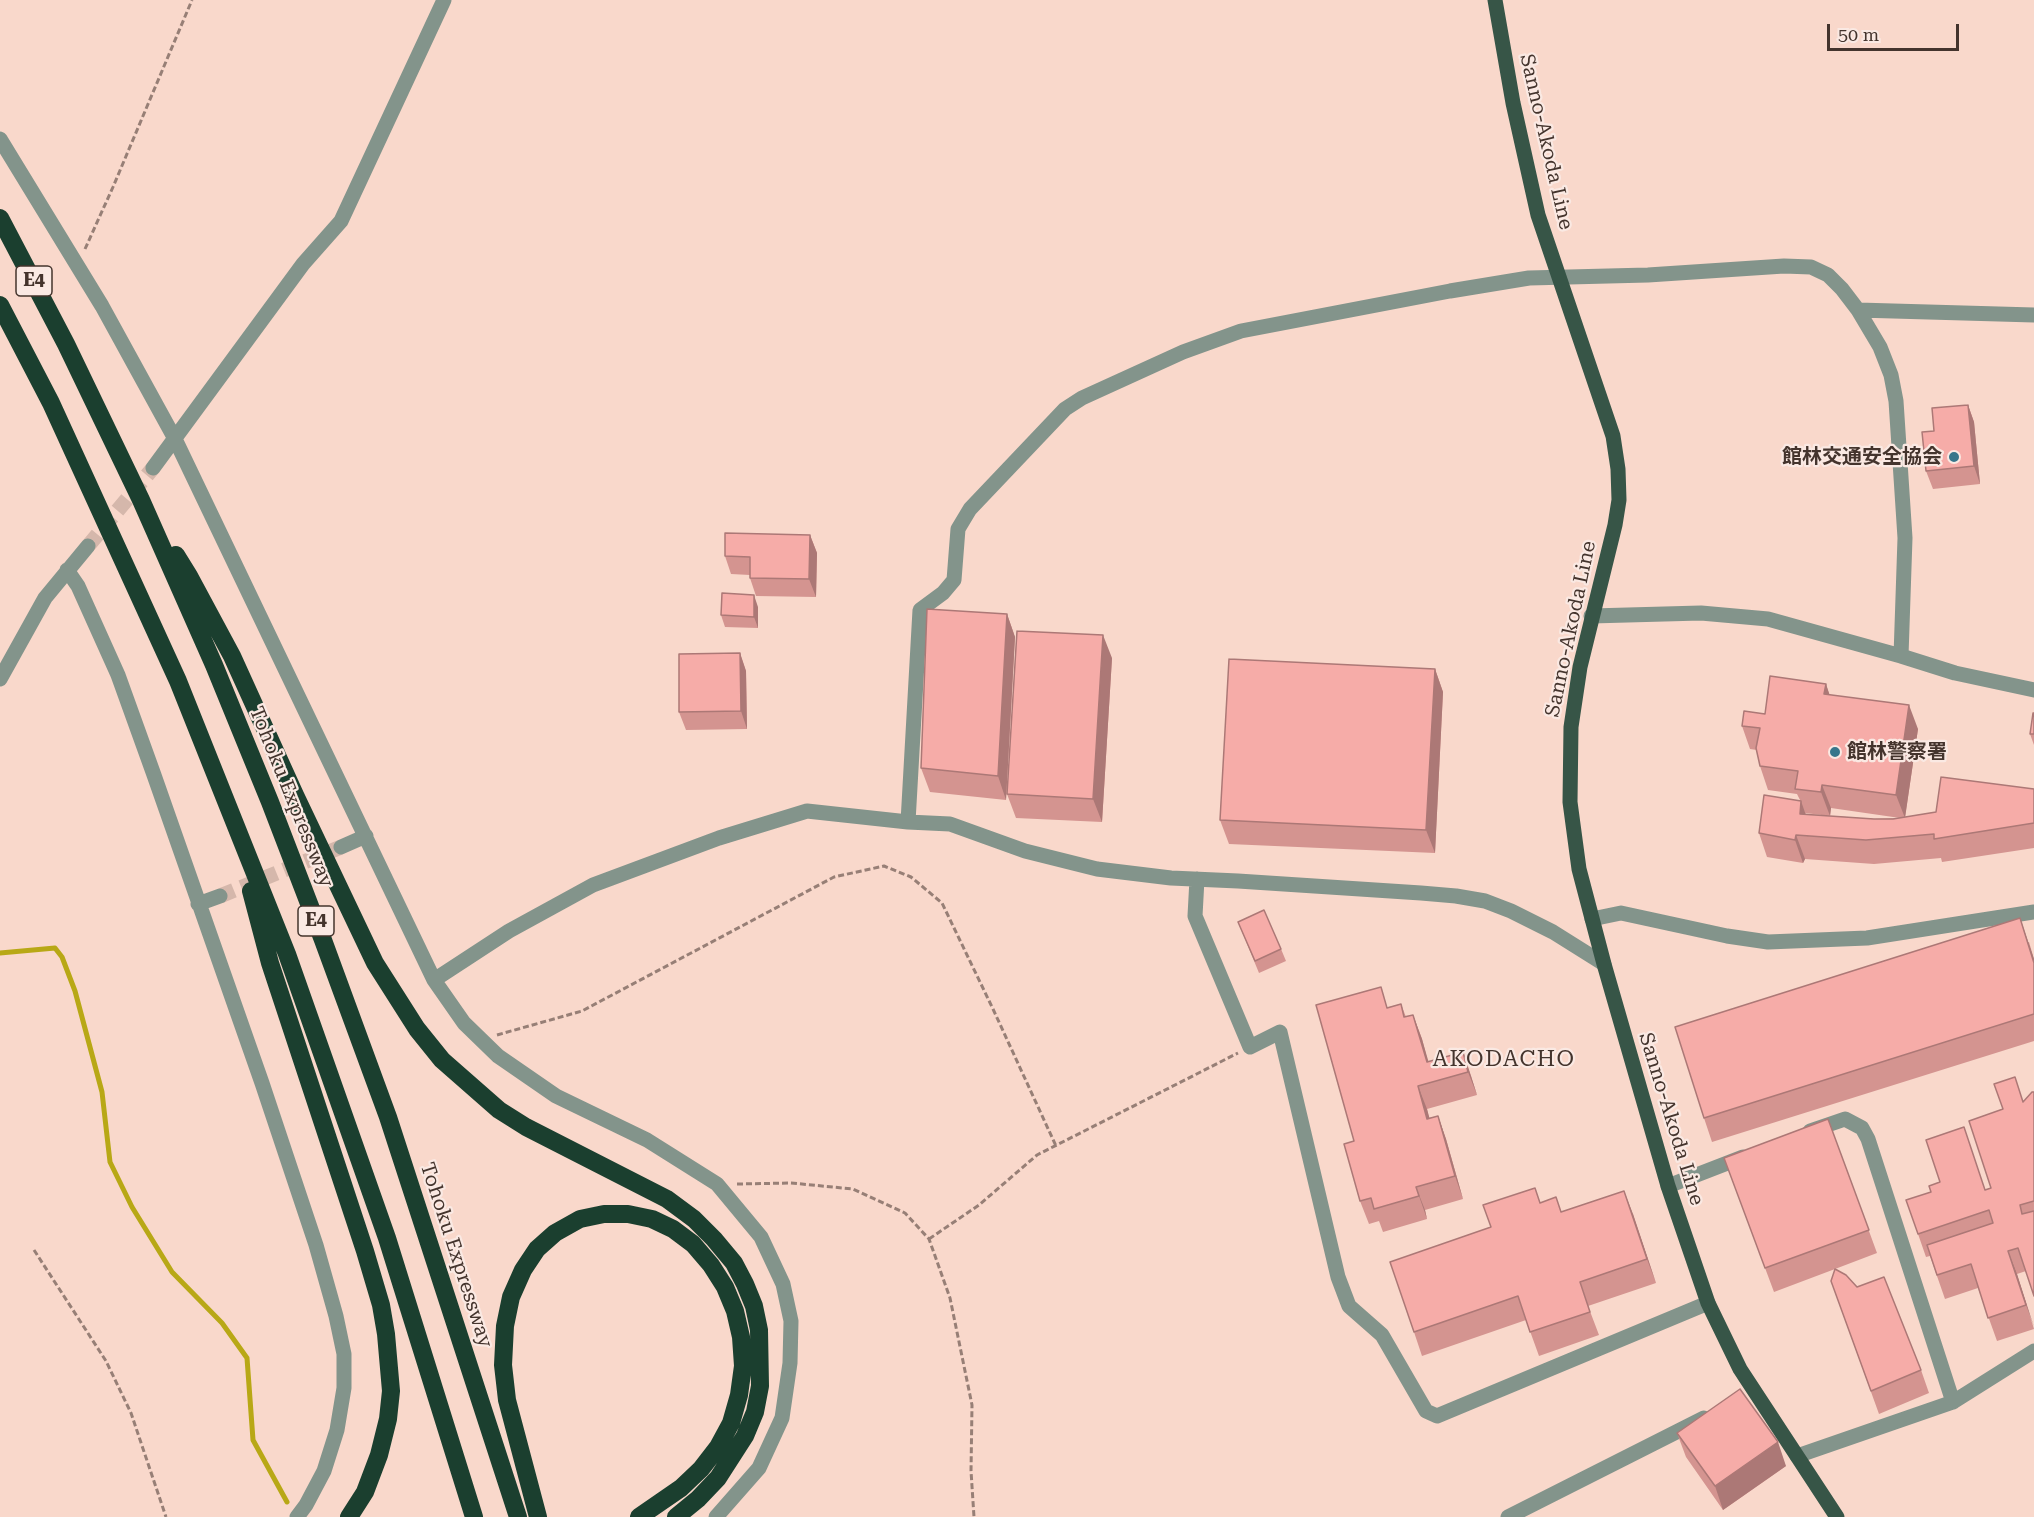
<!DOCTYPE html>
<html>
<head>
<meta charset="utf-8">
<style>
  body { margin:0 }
  #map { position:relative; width:2034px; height:1517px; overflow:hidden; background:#f9d8cb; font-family:"Roboto Serif",serif }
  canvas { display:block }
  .scale { position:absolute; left:1827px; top:24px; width:132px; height:27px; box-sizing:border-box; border:3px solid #44342d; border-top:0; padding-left:8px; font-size:18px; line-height:21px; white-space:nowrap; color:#44342d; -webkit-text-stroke:4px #fae9e3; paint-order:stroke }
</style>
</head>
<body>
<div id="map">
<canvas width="2034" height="1517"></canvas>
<div class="scale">50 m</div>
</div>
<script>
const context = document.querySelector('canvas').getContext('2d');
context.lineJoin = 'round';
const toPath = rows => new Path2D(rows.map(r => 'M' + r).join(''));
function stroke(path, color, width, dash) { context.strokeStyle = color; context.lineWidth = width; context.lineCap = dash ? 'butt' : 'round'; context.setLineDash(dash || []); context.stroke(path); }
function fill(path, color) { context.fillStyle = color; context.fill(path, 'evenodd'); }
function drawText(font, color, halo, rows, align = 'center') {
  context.font = font + ' "Roboto Serif","Noto Sans JP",serif'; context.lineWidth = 4.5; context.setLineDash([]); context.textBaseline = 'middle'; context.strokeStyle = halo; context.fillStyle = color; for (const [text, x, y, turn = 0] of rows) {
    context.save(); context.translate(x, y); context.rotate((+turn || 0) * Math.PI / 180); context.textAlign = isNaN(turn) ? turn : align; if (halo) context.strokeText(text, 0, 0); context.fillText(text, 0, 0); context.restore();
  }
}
stroke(toPath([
  [0,953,55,948,62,957,75,991,102,1092,110,1162,132,1207,172,1272,222,1323,247,1358,253,1440,287,1502]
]), '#b8a816', 5);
stroke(toPath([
  [88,546,153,468],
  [220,896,341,847]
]), '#d5b7ab', 15, [15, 8]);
stroke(toPath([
  [85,249,113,187,192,0],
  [497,1035,582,1011,834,877,884,866,911,877,942,903,993,1009,1056,1146],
  [737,1184,791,1183,853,1189,905,1213,929,1239,950,1298,972,1405,971,1471,974,1517],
  [929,1239,979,1205,1037,1155,1238,1053],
  [34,1250,106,1361,131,1413,166,1517]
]), '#977f76', 3, [6, 3]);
stroke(toPath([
  [0,139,102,306,175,439,434,980,464,1023,498,1056,556,1096,647,1140,717,1184,761,1237,783,1284,791,1321,790,1363,782,1418,759,1468,716,1517],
  [1858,310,2034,315],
  [153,468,303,264,341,221,444,0],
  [67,570,78,586,118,675,154,775,262,1083,316,1245,336,1316,344,1354,344,1388,337,1430,324,1471,306,1505,297,1517],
  [1591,616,1701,613,1768,619,1901,656,1955,673,2034,690],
  [0,679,45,598,88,546],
  [908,822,920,610,943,593,954,580,958,529,970,509,1065,409,1082,398,1183,352,1241,331,1450,291,1529,278,1648,275,1784,266,1811,267,1828,275,1842,289,1858,310,1880,347,1891,375,1896,401,1905,538,1901,656],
  [341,847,366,836],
  [1197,879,1195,916,1250,1047,1280,1032,1338,1277,1349,1306,1382,1335,1426,1411,1437,1416,1708,1303],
  [198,904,220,896],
  [1592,919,1621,913,1727,936,1768,942,1867,938,2034,912],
  [434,980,509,931,593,885,719,838,807,811,908,822,950,824,1025,851,1097,869,1171,878,1238,881,1421,893,1456,896,1485,901,1511,911,1553,932,1604,964],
  [1810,1131,1845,1119,1862,1128,1868,1139,1953,1402],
  [1668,1186,1743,1157],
  [1797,1456,1953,1402,2034,1351],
  [1508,1517,1704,1418]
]), '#83948b', 15);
stroke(toPath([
  [1495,0,1513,103,1538,215,1613,436,1618,469,1619,500,1615,525,1580,667,1571,727,1570,802,1579,869,1604,964,1668,1186,1708,1303,1740,1369,1837,1517]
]), '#375547', 15);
stroke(toPath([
  [0,218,66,344,141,500,214,665,270,802,323,940,388,1117,518,1517],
  [0,305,51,403,178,681,287,954,387,1238,474,1517],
  [176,555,189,576,232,656,295,795,375,963,417,1029,442,1060,499,1110,526,1127,667,1199,694,1219,714,1239,734,1263,745,1284,754,1306,759,1330,760,1386,755,1412,745,1436,718,1478,698,1499,676,1517],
  [251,891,270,963,365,1251,381,1305,386,1334,391,1391,388,1419,379,1455,365,1492,349,1517],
  [538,1517,507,1400,503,1365,505,1326,511,1297,523,1270,537,1249,555,1233,580,1219,604,1214,628,1214,652,1219,673,1229,693,1244,711,1265,725,1287,735,1311,741,1337,743,1366,739,1395,731,1423,718,1447,701,1469,681,1488,639,1517]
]), '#1b3f2f', 18);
fill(toPath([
  [1968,405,1974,422,1980,484,1933,489,1926,471],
  [810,535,817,553,816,597,756,596,750,578,750,575,731,574,725,556],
  [758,607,758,628,725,627,721,615],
  [1007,614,1015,637,1006,800,930,792,921,768],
  [740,653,746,671,747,729,686,730,679,712],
  [1112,658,1102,822,1016,818,1007,794],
  [1435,669,1443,692,1435,853,1229,844,1220,820],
  [1826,684,1829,694,1918,729,1905,817,1936,812,2034,789,2034,848,1942,862,1941,858,1874,864,1805,859,1803,863,1767,857,1759,833,1800,800,1797,794,1768,790,1760,766,1757,750,1750,749,1742,726],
  [1831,808,1900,818,1874,819,1806,814,1805,813,1830,816],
  [2034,713,2034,745,2030,734],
  [1238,922,1281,949,1286,961,1259,973],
  [2029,942,2034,959,2034,1041,1712,1142,1704,1118],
  [1401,1004,1406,1017,1413,1015,1422,1039,1428,1062,1463,1052,1471,1076,1477,1095,1427,1109,1429,1118,1438,1116,1446,1139,1463,1199,1425,1210,1427,1219,1383,1232,1379,1221,1369,1224,1360,1201,1354,1141,1389,1007],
  [2034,1092,2034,1296,2026,1271,2017,1274,2034,1329,1997,1341,1978,1288,1945,1299,1930,1256,1926,1257,1918,1234,1931,1192,1940,1182,1964,1127,1985,1190,1991,1188,2024,1102],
  [1828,1119,1877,1253,1835,1269,1921,1370,1929,1393,1879,1414,1831,1281,1835,1269,1774,1292,1724,1158],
  [1540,1203,1561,1212,1633,1214,1656,1283,1588,1306,1599,1335,1539,1356,1526,1320,1422,1356,1414,1332,1491,1227],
  [1677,1433,1786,1466,1723,1510,1686,1457]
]), '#d49490');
fill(toPath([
  [1968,405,1974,422,1980,484,1974,466],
  [810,535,817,553,816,597,809,579],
  [754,595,758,607,758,628,754,617],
  [1007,614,1015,637,1006,800,998,776],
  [1103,635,1112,658,1102,822,1093,799],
  [740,653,746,671,747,729,741,711],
  [1435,669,1443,692,1435,853,1426,830],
  [1826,684,1834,708,1824,694],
  [1909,705,1918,729,1905,818,1896,795],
  [1822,785,1831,808,1830,816,1821,792],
  [1801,801,1809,824,1808,837,1800,814],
  [1796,835,1805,859,1803,863,1795,840],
  [2020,918,2034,959,2034,963],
  [1413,1015,1422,1039,1434,1081,1427,1062],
  [1463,1052,1471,1076,1477,1095,1468,1072],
  [1418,1086,1427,1109,1436,1142,1427,1119],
  [1438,1116,1446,1139,1463,1199,1455,1176],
  [1416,1187,1425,1210,1427,1219,1419,1196],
  [1624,1191,1633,1214,1656,1283,1647,1259],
  [2008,1251,2017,1274,2034,1327,2026,1305],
  [1778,1442,1786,1466,1723,1510,1715,1486]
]), '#ac7876');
const building = toPath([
  [1968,405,1974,466,1926,471,1922,432,1934,431,1932,408,1968,405],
  [725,533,810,535,809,579,750,578,750,557,725,556,725,533],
  [722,593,754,595,754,617,721,615,722,593],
  [927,609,1007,614,998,776,921,768,927,609],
  [1017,631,1103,635,1093,799,1007,794,1017,631],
  [740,653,741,711,679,712,679,654,740,653],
  [1229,659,1435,669,1426,830,1220,820,1229,659],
  [1770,676,1826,684,1824,694,1909,705,1896,795,1822,785,1821,792,1795,789,1798,771,1760,766,1756,748,1760,728,1742,726,1744,711,1765,714,1770,676],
  [2033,713,2034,713,2034,734,2030,734,2033,713],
  [1941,777,2034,789,2034,823,1934,839,1934,834,1866,840,1796,835,1795,840,1759,833,1764,795,1801,801,1800,814,1874,819,1893,819,1936,812,1941,777],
  [1264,910,1281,949,1255,961,1238,922,1264,910],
  [2020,918,2034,963,2034,1014,1704,1118,1675,1027,2020,918],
  [1381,987,1387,1008,1401,1004,1404,1017,1413,1015,1427,1062,1463,1052,1468,1072,1418,1086,1427,1119,1438,1116,1455,1176,1416,1187,1419,1196,1374,1209,1371,1198,1360,1201,1344,1144,1354,1141,1316,1005,1381,987],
  [2015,1077,2023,1102,2032,1092,2034,1092,2034,1201,2020,1205,2022,1214,2034,1211,2034,1296,2018,1248,2008,1251,2026,1305,1988,1318,1971,1264,1937,1275,1927,1245,1993,1223,1989,1210,1918,1234,1906,1200,1931,1192,1929,1186,1940,1182,1926,1140,1964,1127,1985,1190,1991,1188,1969,1121,2003,1109,1994,1084,2015,1077],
  [1828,1119,1869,1230,1765,1268,1724,1158,1828,1119],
  [1535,1188,1540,1203,1556,1197,1561,1212,1624,1191,1647,1259,1580,1282,1590,1312,1530,1332,1518,1296,1414,1332,1390,1262,1491,1227,1483,1205,1535,1188],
  [1835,1269,1846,1275,1857,1287,1884,1277,1921,1370,1871,1391,1831,1281,1835,1269],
  [1740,1389,1778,1442,1715,1486,1677,1433,1740,1389]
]);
fill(building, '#f6aca8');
stroke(building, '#ac7876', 1.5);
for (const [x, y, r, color] of [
  [1954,457,6,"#37768b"],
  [1835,752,6,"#37768b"]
]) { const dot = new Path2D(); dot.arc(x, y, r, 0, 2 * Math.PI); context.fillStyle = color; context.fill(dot); stroke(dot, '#fae9e3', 2); }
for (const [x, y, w] of [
  [34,281,36],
  [316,921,36]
]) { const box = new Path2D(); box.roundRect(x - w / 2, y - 15, w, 30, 4.5); context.fillStyle = '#fae9e3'; context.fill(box); stroke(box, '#44342d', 1.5); }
drawText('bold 18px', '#44342d', null, [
  ["E4",34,281],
  ["E4",316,921]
]);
drawText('20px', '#44342d', '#fae9e3', [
  ["Sanno-Akoda Line",1546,142,77],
  ["Sanno-Akoda Line",1571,629,-78],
  ["Tohoku Expressway",291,797,68],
  ["Sanno-Akoda Line",1671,1119,73],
  ["Tohoku Expressway",456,1255,72]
]);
drawText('bold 20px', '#44342d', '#fae9e3', [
  ["館林交通安全協会",1942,457],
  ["館林警察署",1847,752,"left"]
], 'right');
context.letterSpacing = '1.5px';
drawText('22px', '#44342d', '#fae9e3', [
  ["AKODACHO",1504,1060]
]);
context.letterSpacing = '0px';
</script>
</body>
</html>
